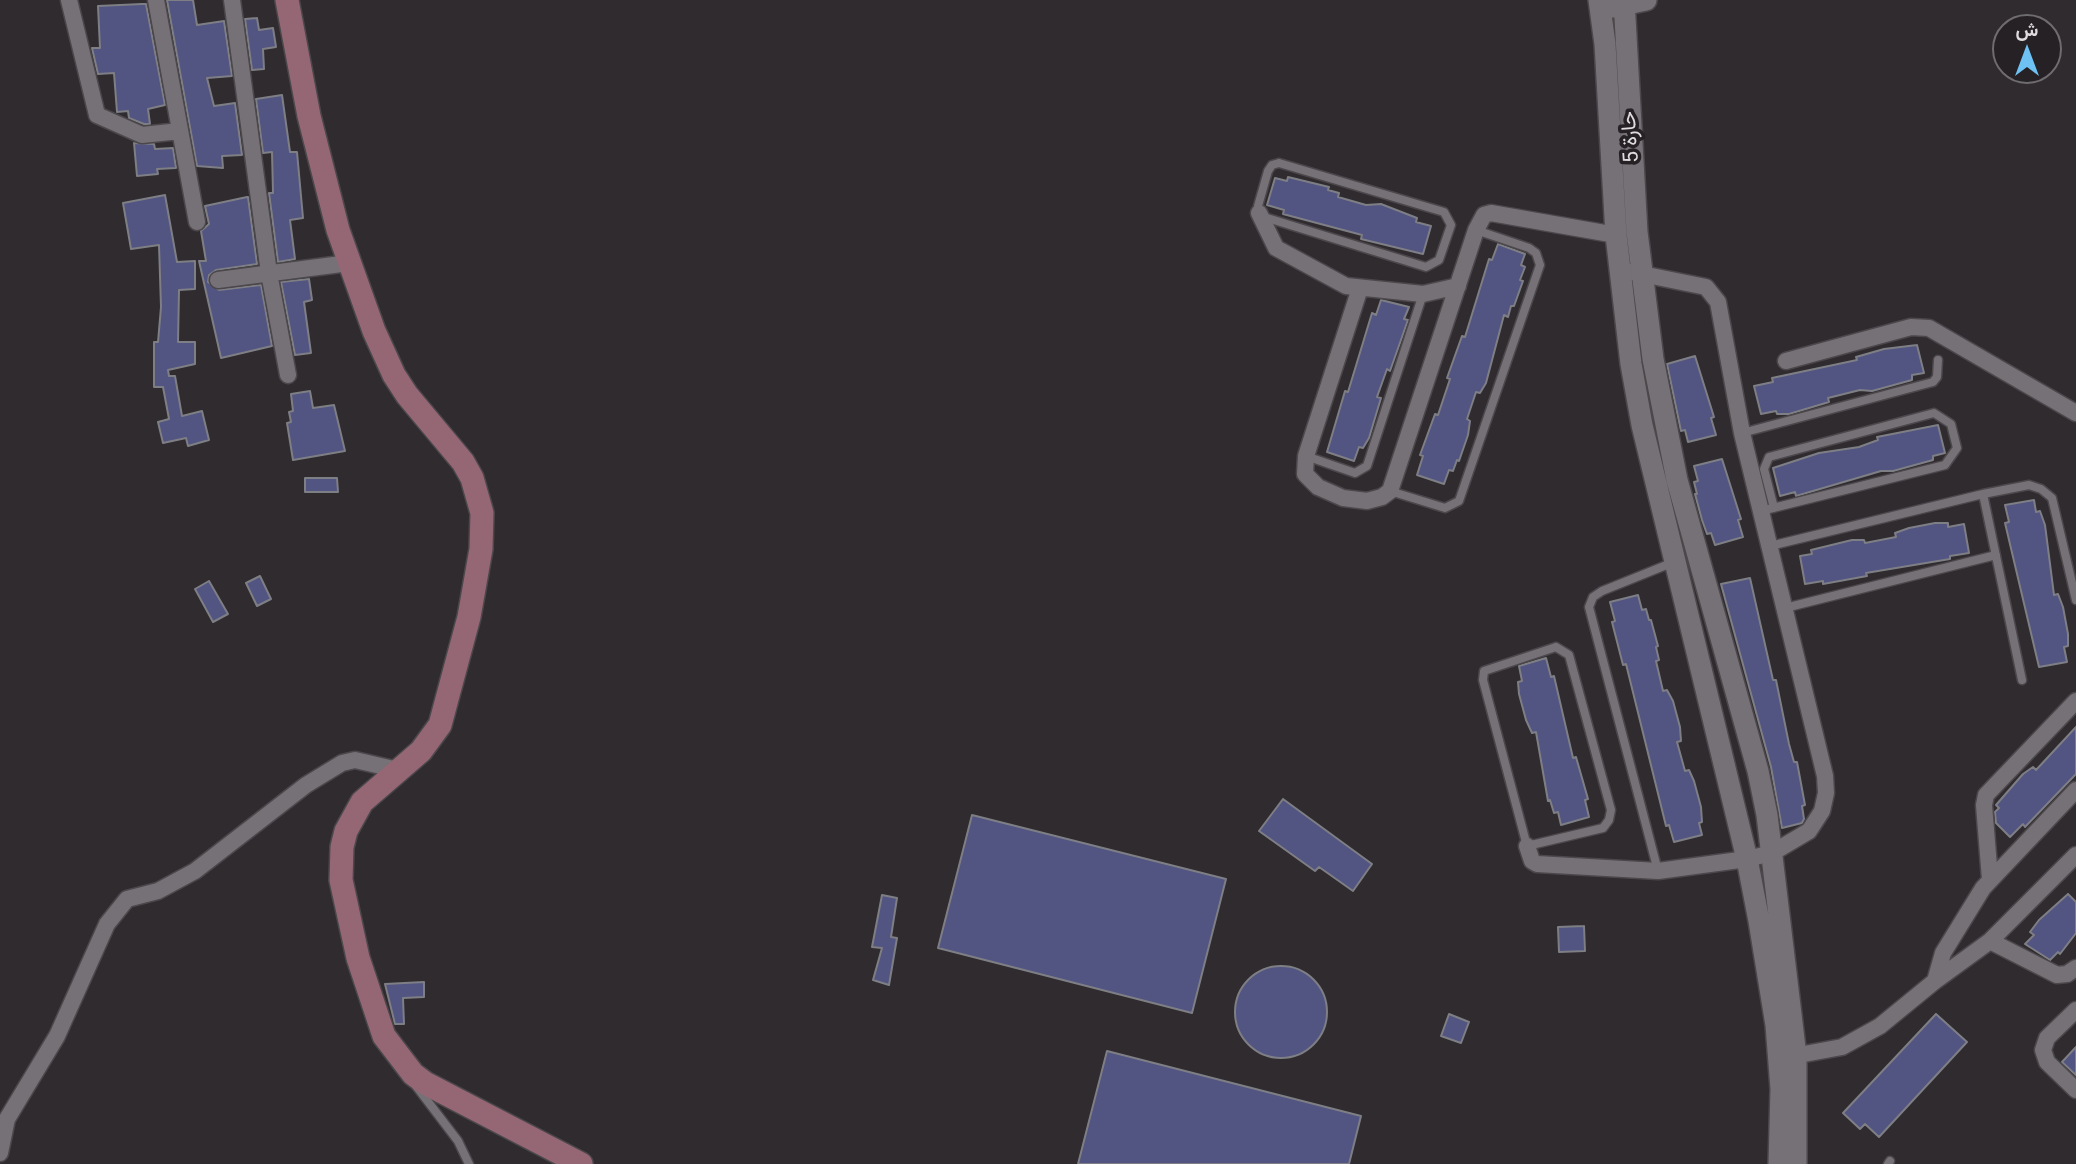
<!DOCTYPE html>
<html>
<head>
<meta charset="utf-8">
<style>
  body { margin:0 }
  #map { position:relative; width:2076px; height:1164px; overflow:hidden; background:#2f2b2f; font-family:Roboto,Vazirmatn,sans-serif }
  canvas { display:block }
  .north { position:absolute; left:1992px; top:14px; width:70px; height:70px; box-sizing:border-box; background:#252125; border:2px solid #6f6c6f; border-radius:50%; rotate:0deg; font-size:19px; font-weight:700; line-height:28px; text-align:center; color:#dfdcdf }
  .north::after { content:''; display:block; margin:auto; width:24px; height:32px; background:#6ec2f3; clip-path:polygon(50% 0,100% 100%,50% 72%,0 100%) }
</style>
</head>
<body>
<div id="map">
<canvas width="2076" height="1164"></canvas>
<div class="north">ش</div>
</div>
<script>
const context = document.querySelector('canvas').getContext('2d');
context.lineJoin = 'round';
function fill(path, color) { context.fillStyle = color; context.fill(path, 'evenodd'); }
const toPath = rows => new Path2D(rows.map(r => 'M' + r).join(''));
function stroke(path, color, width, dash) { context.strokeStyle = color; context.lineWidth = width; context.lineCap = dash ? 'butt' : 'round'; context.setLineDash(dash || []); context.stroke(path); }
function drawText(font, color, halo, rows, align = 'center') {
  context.font = font + ' Roboto,Vazirmatn,sans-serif'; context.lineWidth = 7; context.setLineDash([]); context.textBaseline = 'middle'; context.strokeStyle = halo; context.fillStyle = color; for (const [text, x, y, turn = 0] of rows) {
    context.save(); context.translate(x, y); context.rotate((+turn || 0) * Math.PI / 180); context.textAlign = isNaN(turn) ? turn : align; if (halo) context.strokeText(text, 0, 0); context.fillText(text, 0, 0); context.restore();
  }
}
const building = toPath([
  [167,0,193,0,197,25,224,21,232,76,207,78,214,106,235,103,242,155,222,156,223,168,197,166,167,0],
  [142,4,146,4,165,105,148,109,150,124,144,124,129,118,128,111,117,112,114,73,98,74,92,48,100,48,98,6,142,4],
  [257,18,259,30,273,28,276,47,263,49,264,69,252,70,245,19,257,18],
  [282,95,290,152,297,152,303,218,290,220,295,259,278,262,269,193,273,193,272,152,263,153,256,99,282,95],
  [134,143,154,144,155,149,173,148,176,168,157,169,158,174,137,176,134,143],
  [1288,177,1329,187,1328,190,1339,193,1338,197,1366,205,1381,204,1417,218,1416,222,1431,226,1423,254,1361,239,1362,235,1283,214,1284,210,1267,205,1275,178,1287,181,1288,177],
  [165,195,177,262,195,261,195,289,179,290,178,342,195,342,195,364,168,370,169,376,175,376,182,416,202,411,209,440,188,446,186,438,163,443,158,422,169,419,163,387,154,387,154,342,158,342,161,307,159,245,131,249,123,203,165,195],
  [247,197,248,197,257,264,216,270,209,275,208,282,219,290,261,285,272,346,221,358,199,261,206,261,201,231,209,224,205,206,247,197],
  [1498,244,1525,254,1521,265,1525,267,1520,280,1523,281,1514,306,1511,306,1508,317,1504,315,1486,383,1480,393,1476,392,1467,419,1470,421,1468,435,1459,461,1457,460,1453,471,1449,470,1444,484,1417,475,1423,456,1420,455,1435,414,1438,415,1450,379,1447,378,1462,336,1465,337,1489,259,1492,260,1498,244],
  [309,279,312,300,304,302,311,353,295,355,281,282,309,279],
  [1381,300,1409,307,1404,319,1408,320,1390,371,1387,369,1377,397,1381,398,1369,438,1363,448,1359,447,1354,461,1327,452,1345,391,1348,392,1372,313,1376,315,1381,300],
  [1917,345,1924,373,1912,375,1912,380,1872,391,1860,390,1828,398,1829,402,1789,414,1777,414,1776,411,1761,414,1754,386,1773,382,1772,378,1857,360,1856,357,1884,349,1917,345],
  [1695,356,1714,417,1711,418,1716,435,1688,442,1685,430,1681,431,1667,364,1695,356],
  [310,391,313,408,334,405,345,451,293,460,287,423,291,422,289,412,293,411,291,394,310,391],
  [1938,425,1945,453,1933,456,1933,460,1893,471,1881,471,1796,496,1795,492,1780,496,1773,468,1819,453,1859,447,1878,440,1877,437,1938,425],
  [1722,459,1741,519,1738,520,1743,537,1715,545,1711,533,1707,534,1702,520,1695,494,1697,494,1694,482,1698,481,1694,466,1722,459],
  [305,478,337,478,338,492,305,492,305,478],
  [2034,500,2036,512,2040,511,2045,525,2054,595,2058,594,2063,607,2068,634,2068,646,2064,647,2067,662,2039,667,2005,523,2009,522,2005,505,2034,500],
  [1935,523,1948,523,1948,527,1964,524,1969,553,1950,556,1950,559,1866,573,1867,576,1823,584,1823,581,1805,584,1800,556,1812,554,1811,550,1852,540,1864,540,1865,543,1896,537,1895,533,1909,528,1935,523],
  [260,576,271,599,257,606,246,583,260,576],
  [1750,578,1773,680,1776,680,1789,744,1794,762,1797,762,1805,805,1802,806,1804,819,1802,823,1782,828,1771,767,1721,584,1750,578],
  [209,581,228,614,213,622,195,589,209,581],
  [1638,595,1642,610,1646,609,1649,620,1651,620,1658,646,1656,647,1659,660,1656,661,1663,691,1667,690,1673,701,1680,727,1681,741,1677,742,1685,771,1689,770,1694,781,1701,807,1702,822,1699,823,1702,835,1674,842,1669,825,1666,826,1626,664,1623,665,1612,622,1615,621,1610,602,1638,595],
  [1546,658,1551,677,1554,676,1573,758,1576,757,1588,799,1585,800,1589,817,1561,825,1558,812,1554,813,1550,800,1548,801,1536,732,1532,733,1526,720,1519,694,1518,682,1522,681,1519,666,1546,658],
  [2076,727,2076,774,2025,827,2023,824,2010,837,1996,823,1995,812,1999,808,1996,805,2023,774,2033,767,2036,770,2076,727],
  [1283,799,1372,864,1353,891,1319,867,1315,871,1259,831,1283,799],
  [972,815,1226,879,1192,1013,938,948,972,815],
  [2068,894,2076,902,2076,933,2060,954,2058,952,2050,960,2025,944,2034,935,2030,932,2039,920,2068,894],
  [882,895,897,898,891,937,897,938,889,985,873,980,882,948,872,947,882,895],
  [1584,926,1585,951,1559,952,1558,927,1584,926],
  '1235 1012a46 46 0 1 1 92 0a46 46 0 1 1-92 0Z',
  [424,982,424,997,403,998,404,1024,395,1024,385,984,424,982],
  [1449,1014,1469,1022,1461,1043,1441,1036,1449,1014],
  [1936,1014,1967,1042,1879,1137,1865,1124,1860,1129,1843,1113,1936,1014],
  [2076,1047,2076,1075,2062,1062,2076,1047],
  [1107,1051,1361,1116,1349,1164,1078,1164,1107,1051]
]);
fill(building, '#525481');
stroke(building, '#7e7e85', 2);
const service = toPath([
  [1279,163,1444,212,1451,225,1439,260,1426,267,1264,217,1259,213,1258,206,1268,171,1272,165,1279,163],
  [1742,433,1933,382,1937,377,1938,360],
  [1306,456,1355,473,1367,466,1423,294],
  [1390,491,1445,508,1459,501,1540,265,1536,253,1529,248,1476,230],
  [1983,494,2029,485,2041,489,2052,498,2076,600],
  [1761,511,1945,465,1957,448,1951,424,1934,413,1769,457,1764,469,1774,508],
  [1770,546,1983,494,2022,680],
  [1785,608,1996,555],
  [1556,647,1569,655,1611,810,1609,820,1603,828,1527,846,1483,680,1484,671,1556,647],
  [1658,871,1589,607,1593,597,1602,591,1674,562],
  [416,1086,458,1141,469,1164],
  [1888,1164,1890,1161]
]);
const minor = toPath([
  [69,0,97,115,142,135,180,131],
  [156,0,197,222],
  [232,0,269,273,288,375],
  [1259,213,1276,248,1346,286,1423,294,1458,286],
  [218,280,349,263],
  [1360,288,1306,456,1305,474,1318,487,1343,498,1367,501,1382,497,1390,491,1476,230,1484,215,1491,213,1616,235],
  [1786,361,1911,327,1929,328,2076,413],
  [1527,846,1532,861,1537,864,1658,871,1747,859,1772,853,1809,831,1822,811,1826,793,1825,776,1742,433,1718,302,1706,287,1632,272],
  [1990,879,1984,805,1986,795,2076,701],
  [1990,941,2057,975,2067,974,2076,968],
  [1935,981,1943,953,1983,888,2076,790],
  [2076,1010,2047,1038,2043,1050,2047,1062,2076,1090],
  [1788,1057,1842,1047,1880,1026,1935,981,1990,941,2076,855],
  [0,1153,7,1119,57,1036,107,924,127,899,158,891,195,871,306,785,342,763,355,760,398,770]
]);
const tertiary = toPath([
  [1599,0,1605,44,1616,235,1631,364,1642,425,1747,859,1759,921,1776,1025,1781,1089,1779,1164],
  [1624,0,1637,232,1653,359,1677,480,1758,771,1767,815,1796,1056,1796,1164],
  [1613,7,1646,0]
]);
const secondary = toPath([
  [287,0,309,116,338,230,374,331,394,375,407,395,463,462,472,478,482,513,481,549,469,617,440,725,421,751,362,802,346,831,342,847,341,880,358,958,384,1036,413,1074,425,1083,581,1164]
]);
stroke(service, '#4b474b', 11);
stroke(minor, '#4b474b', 19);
stroke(tertiary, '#4b474b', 24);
stroke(secondary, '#4b474b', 26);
stroke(service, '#767176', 8);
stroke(minor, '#767176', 16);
stroke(tertiary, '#767176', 21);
stroke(secondary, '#956674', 23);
drawText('21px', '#dfdcdf', '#252125', [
  ["حارة 5",1631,137,-94]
]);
</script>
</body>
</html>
